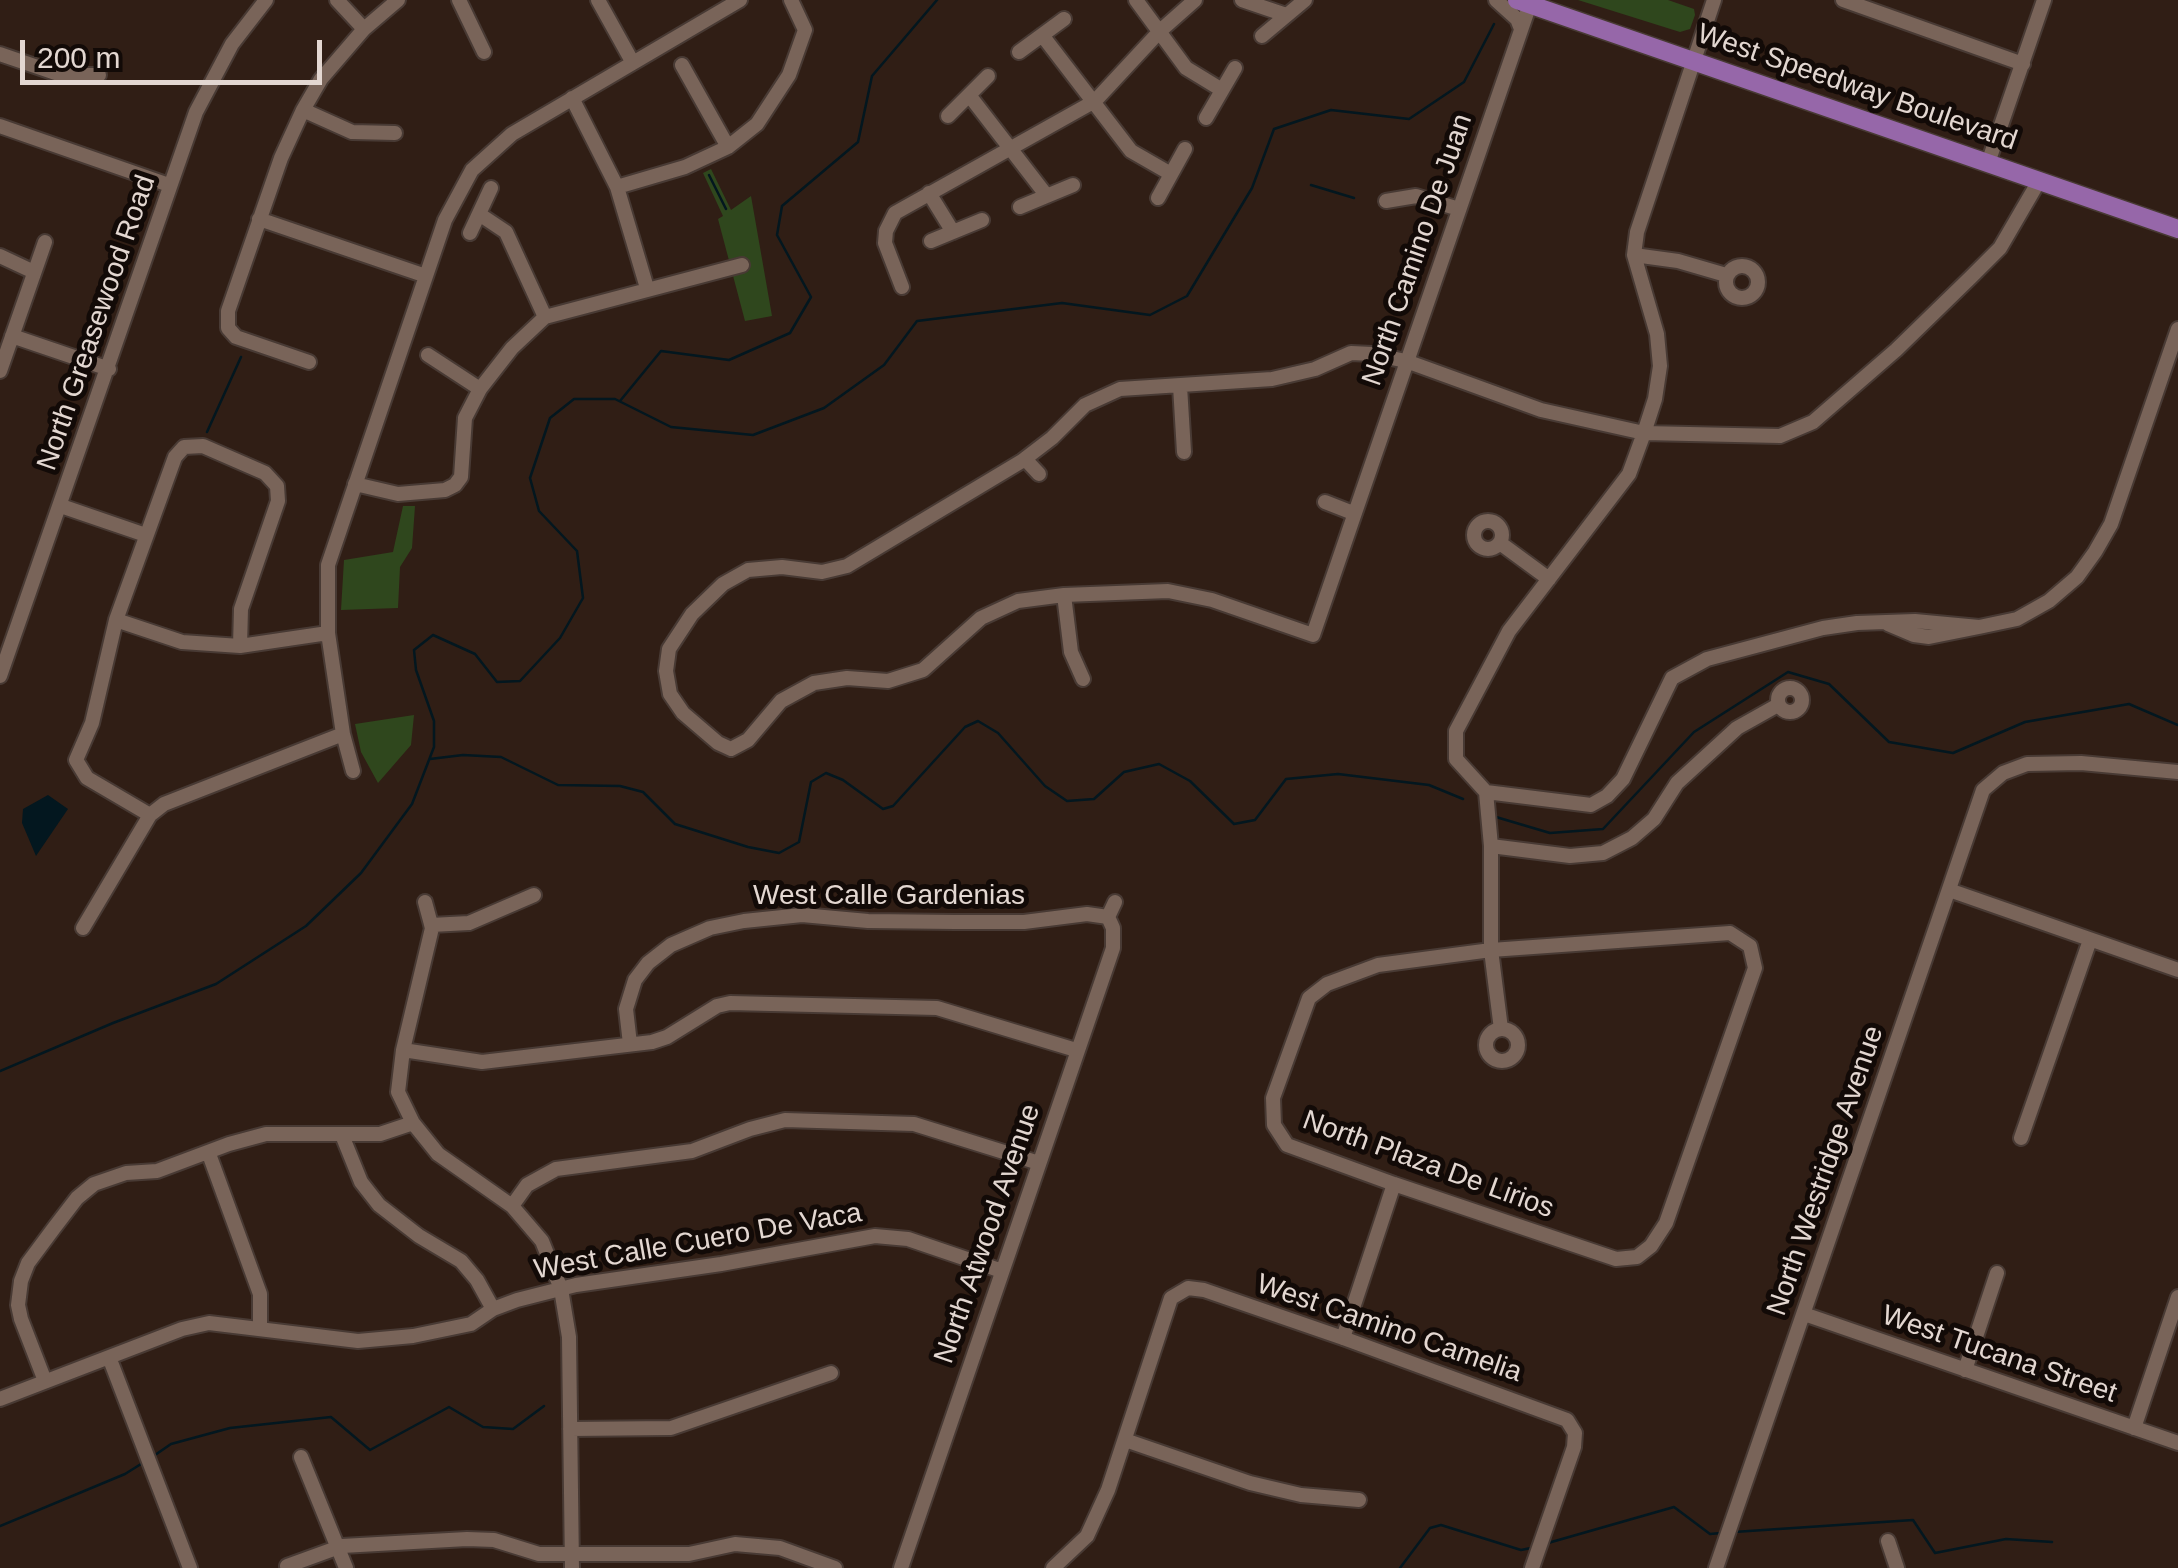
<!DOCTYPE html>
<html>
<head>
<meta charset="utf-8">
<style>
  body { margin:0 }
  #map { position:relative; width:2178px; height:1568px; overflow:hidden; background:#301e15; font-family:Helvetica,sans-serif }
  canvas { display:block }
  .scale { position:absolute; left:20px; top:40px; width:302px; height:45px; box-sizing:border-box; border:5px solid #e3d7d1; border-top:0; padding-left:12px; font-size:30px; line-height:35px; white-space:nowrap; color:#e3d7d1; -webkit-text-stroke:8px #120a07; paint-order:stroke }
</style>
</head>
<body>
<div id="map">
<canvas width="2178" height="1568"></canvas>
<div class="scale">200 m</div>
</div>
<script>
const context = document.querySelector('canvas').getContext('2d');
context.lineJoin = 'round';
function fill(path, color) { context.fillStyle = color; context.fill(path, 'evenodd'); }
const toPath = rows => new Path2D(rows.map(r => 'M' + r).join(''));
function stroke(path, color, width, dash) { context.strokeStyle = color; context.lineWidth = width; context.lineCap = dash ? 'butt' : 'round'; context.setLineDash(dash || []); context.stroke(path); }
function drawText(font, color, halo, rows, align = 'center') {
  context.font = font + ' Helvetica,sans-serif'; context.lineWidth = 10; context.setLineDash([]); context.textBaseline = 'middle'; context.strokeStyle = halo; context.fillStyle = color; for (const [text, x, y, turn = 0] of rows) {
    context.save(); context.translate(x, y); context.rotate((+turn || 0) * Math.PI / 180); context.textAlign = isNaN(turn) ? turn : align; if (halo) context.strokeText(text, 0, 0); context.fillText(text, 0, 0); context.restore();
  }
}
fill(toPath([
  [1578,0,1668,0,1694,9,1695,15,1690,29,1680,32],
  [711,169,731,210,751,196,772,316,745,321,718,219,723,216,703,173],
  [403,506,415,506,412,548,400,567,398,608,341,610,344,560,393,552],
  [414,715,411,745,378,783,361,752,355,724]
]), '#2f471d');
fill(toPath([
  [48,795,68,809,36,856,22,823,23,809]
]), '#03171f');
stroke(toPath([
  [709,175,726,209],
  [1311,185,1354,198],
  [620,401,661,351,729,360,790,333,811,297,777,235,782,206,858,142,872,76,937,0],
  [207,432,241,357],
  [430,759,463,755,501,757,558,785,620,786,643,792,675,824,748,847,779,853,799,842,811,782,826,773,843,780,883,809,893,806,965,727,978,721,998,733,1045,786,1067,801,1094,799,1124,772,1159,764,1190,781,1234,824,1255,820,1286,779,1338,774,1429,785,1463,799],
  [1496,817,1550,833,1603,829,1694,732,1788,672,1829,684,1889,742,1953,753,2025,722,2129,704,2178,725],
  [0,1071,113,1023,216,984,306,926,361,873,412,804,434,747,434,721,416,670,414,650,433,635,475,654,497,682,520,681,560,638,583,598,577,551,539,511,530,478,550,418,574,399,615,399,671,427,753,435,824,408,884,365,917,321,1062,303,1150,315,1187,296,1252,188,1274,129,1331,110,1409,119,1464,82,1494,24],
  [155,1455,171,1444,230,1428,331,1417,370,1450,449,1407,483,1427,513,1429,544,1406],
  [0,1526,125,1474,141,1464],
  [1734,1532,1913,1520,1935,1553,2006,1539,2052,1542],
  [1548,1543,1674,1507,1710,1534,1721,1533],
  [1400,1568,1430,1528,1441,1525,1521,1550,1531,1548]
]), '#03171f', 2.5);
const minor = toPath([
  [337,0,364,29],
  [459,0,484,52],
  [598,0,633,63],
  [1136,0,1186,68,1222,90],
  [1242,0,1286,15],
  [1496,0,1517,19,1521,29],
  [1843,0,2023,64],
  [1042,35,1131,151,1171,174],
  [1262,36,1305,0],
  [1019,52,1064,19],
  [0,54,61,75,99,75],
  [682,65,728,147],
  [969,95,1047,196],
  [572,98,617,187,647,288],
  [303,110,352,132,395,133],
  [948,116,988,76],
  [1206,118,1235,68],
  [0,126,169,185],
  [1988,163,2044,0],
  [617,187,685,167,728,147,757,124,789,75,805,30,791,0],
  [929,193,953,232],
  [1158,198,1185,149],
  [1386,201,1416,196,1459,209],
  [1020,207,1073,185],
  [479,214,506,232,545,317],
  [259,219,426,276],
  [470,233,491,188],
  [931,241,982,220],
  [1634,255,1678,261,1726,275],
  [0,256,34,272],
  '1726 282a16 16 0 1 1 32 0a16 16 0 1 1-32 0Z',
  [902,287,885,243,886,231,895,213,1095,101,1160,31,1195,0],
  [12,336,109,369],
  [428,355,480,389],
  [309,362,236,337,228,328,228,311,281,158,303,110,321,79,364,29,398,0],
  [0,371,45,242],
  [1180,386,1184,452],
  [1025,459,1039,474],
  [355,484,398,494,445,490,455,485],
  [455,485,461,477,465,418,480,389,512,348,545,317,742,265],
  [1325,502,1353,513],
  [61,506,146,535],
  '1474 535a14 14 0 1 1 28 0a14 14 0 1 1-28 0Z',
  [1500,543,1549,579],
  [1064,595,1071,652,1083,679],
  [116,620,182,642,240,646,328,633],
  [1979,627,2017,619,2049,601,2077,577,2095,552,2111,524,2178,329],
  [240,646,241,609,278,501,277,486],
  [0,676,196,112,232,44,266,0],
  '1778 700a12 12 0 1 1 24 0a12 12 0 1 1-24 0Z',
  [731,749,718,743,683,713,670,694,666,671,669,649,692,614,723,584,748,570,782,567,822,572,847,566,1022,461,1052,438,1085,405,1120,389,1272,379,1315,369,1351,353,1372,354,1406,361,1541,410,1644,433,1780,436,1813,422,1896,350,1971,277,2000,248,2039,181],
  [731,749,748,740,781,701,814,683,847,678,888,681,923,670,981,618,1018,601,1064,595,1168,591,1212,600,1313,635,1530,4],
  [353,771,343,734,328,633,328,565,445,220,472,170,512,134,740,0],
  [1486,792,1591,805,1607,796,1623,779,1672,678,1707,659,1823,628,1857,623,1915,621,1979,627,1929,637,1914,635,1888,624],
  [150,815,87,778,76,760,92,723,116,620,175,457,184,447,203,446,265,473,277,486],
  [1491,846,1570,856,1603,853,1632,838,1654,819,1677,783,1737,728,1778,705],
  [1949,890,2178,970],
  [425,902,432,928,403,1050,398,1092,413,1123,438,1154,512,1206,542,1241,561,1289,569,1337,572,1568],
  [1108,917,1115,902],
  [431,925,469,923,534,895],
  [83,928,150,815,164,804,343,734],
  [1730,933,1750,946,1755,968,1666,1223,1651,1246,1637,1257,1616,1259,1394,1184,1287,1145,1274,1125,1273,1098,1309,998,1327,984,1378,965,1491,950,1730,933],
  '1486 1045a16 16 0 1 1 32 0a16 16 0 1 1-32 0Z',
  [1501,1029,1491,950,1491,846,1486,792,1456,759,1456,731,1509,631,1629,474,1644,433,1655,399,1660,366,1657,334,1634,255,1637,232,1714,0],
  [630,1044,626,1009,635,980,648,963,671,945,710,928,744,921,802,915,868,921,955,922,1024,922,1087,914,1108,917],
  [403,1050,482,1062,652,1042,667,1037,717,1006,730,1003,937,1008,1076,1050],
  [342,1135,361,1182,379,1205,419,1236,461,1261,477,1280,493,1309],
  [2021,1138,2090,940],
  [209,1154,260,1294,260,1328],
  [512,1206,527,1185,556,1169,692,1151,750,1129,785,1120,914,1124,1039,1163],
  [1804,1314,2178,1443],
  [1343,1338,1394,1184],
  [109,1357,190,1568],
  [1965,1370,1997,1273],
  [45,1381,21,1319,18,1305,21,1281,28,1263,54,1228,77,1198,94,1184,126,1173,157,1171,229,1144,266,1134,380,1134,413,1123],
  [0,1399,182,1329,209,1323,358,1341,413,1336,471,1324,493,1309,517,1300,576,1285,721,1264,875,1236,908,1239,1002,1271],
  [2134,1428,2178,1297],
  [570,1429,671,1428,831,1373],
  [1125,1440,1250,1483,1301,1495,1359,1500],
  [301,1457,346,1568],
  [1888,1541,1897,1568],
  [287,1566,342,1546,467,1539,494,1540,539,1554,689,1554,735,1544,780,1548,835,1568],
  [901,1568,1113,948,1113,928,1108,917],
  [1053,1568,1087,1536,1108,1490,1171,1298,1188,1288,1204,1290,1343,1338,1567,1420,1575,1433,1574,1447,1532,1568],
  [1716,1568,1983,790,2003,773,2027,764,2081,763,2178,772]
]);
const major = toPath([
  [1517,0,2178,229]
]);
stroke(minor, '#483a34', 18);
stroke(major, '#483a34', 21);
stroke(minor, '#796459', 14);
stroke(major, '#9667a9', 18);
drawText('28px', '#e3d7d1', '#120a07', [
  ["West Speedway Boulevard",1857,88,19],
  ["North Camino De Juan",1418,250,-71],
  ["North Greasewood Road",97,323,-71],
  ["West Calle Gardenias",889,896],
  ["North Plaza De Lirios",1428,1165,20],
  ["North Westridge Avenue",1826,1171,-71],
  ["North Atwood Avenue",988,1234,-71],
  ["West Calle Cuero De Vaca",698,1242,-10],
  ["West Camino Camelia",1389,1329,19],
  ["West Tucana Street",1999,1355,19]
]);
</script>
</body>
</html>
